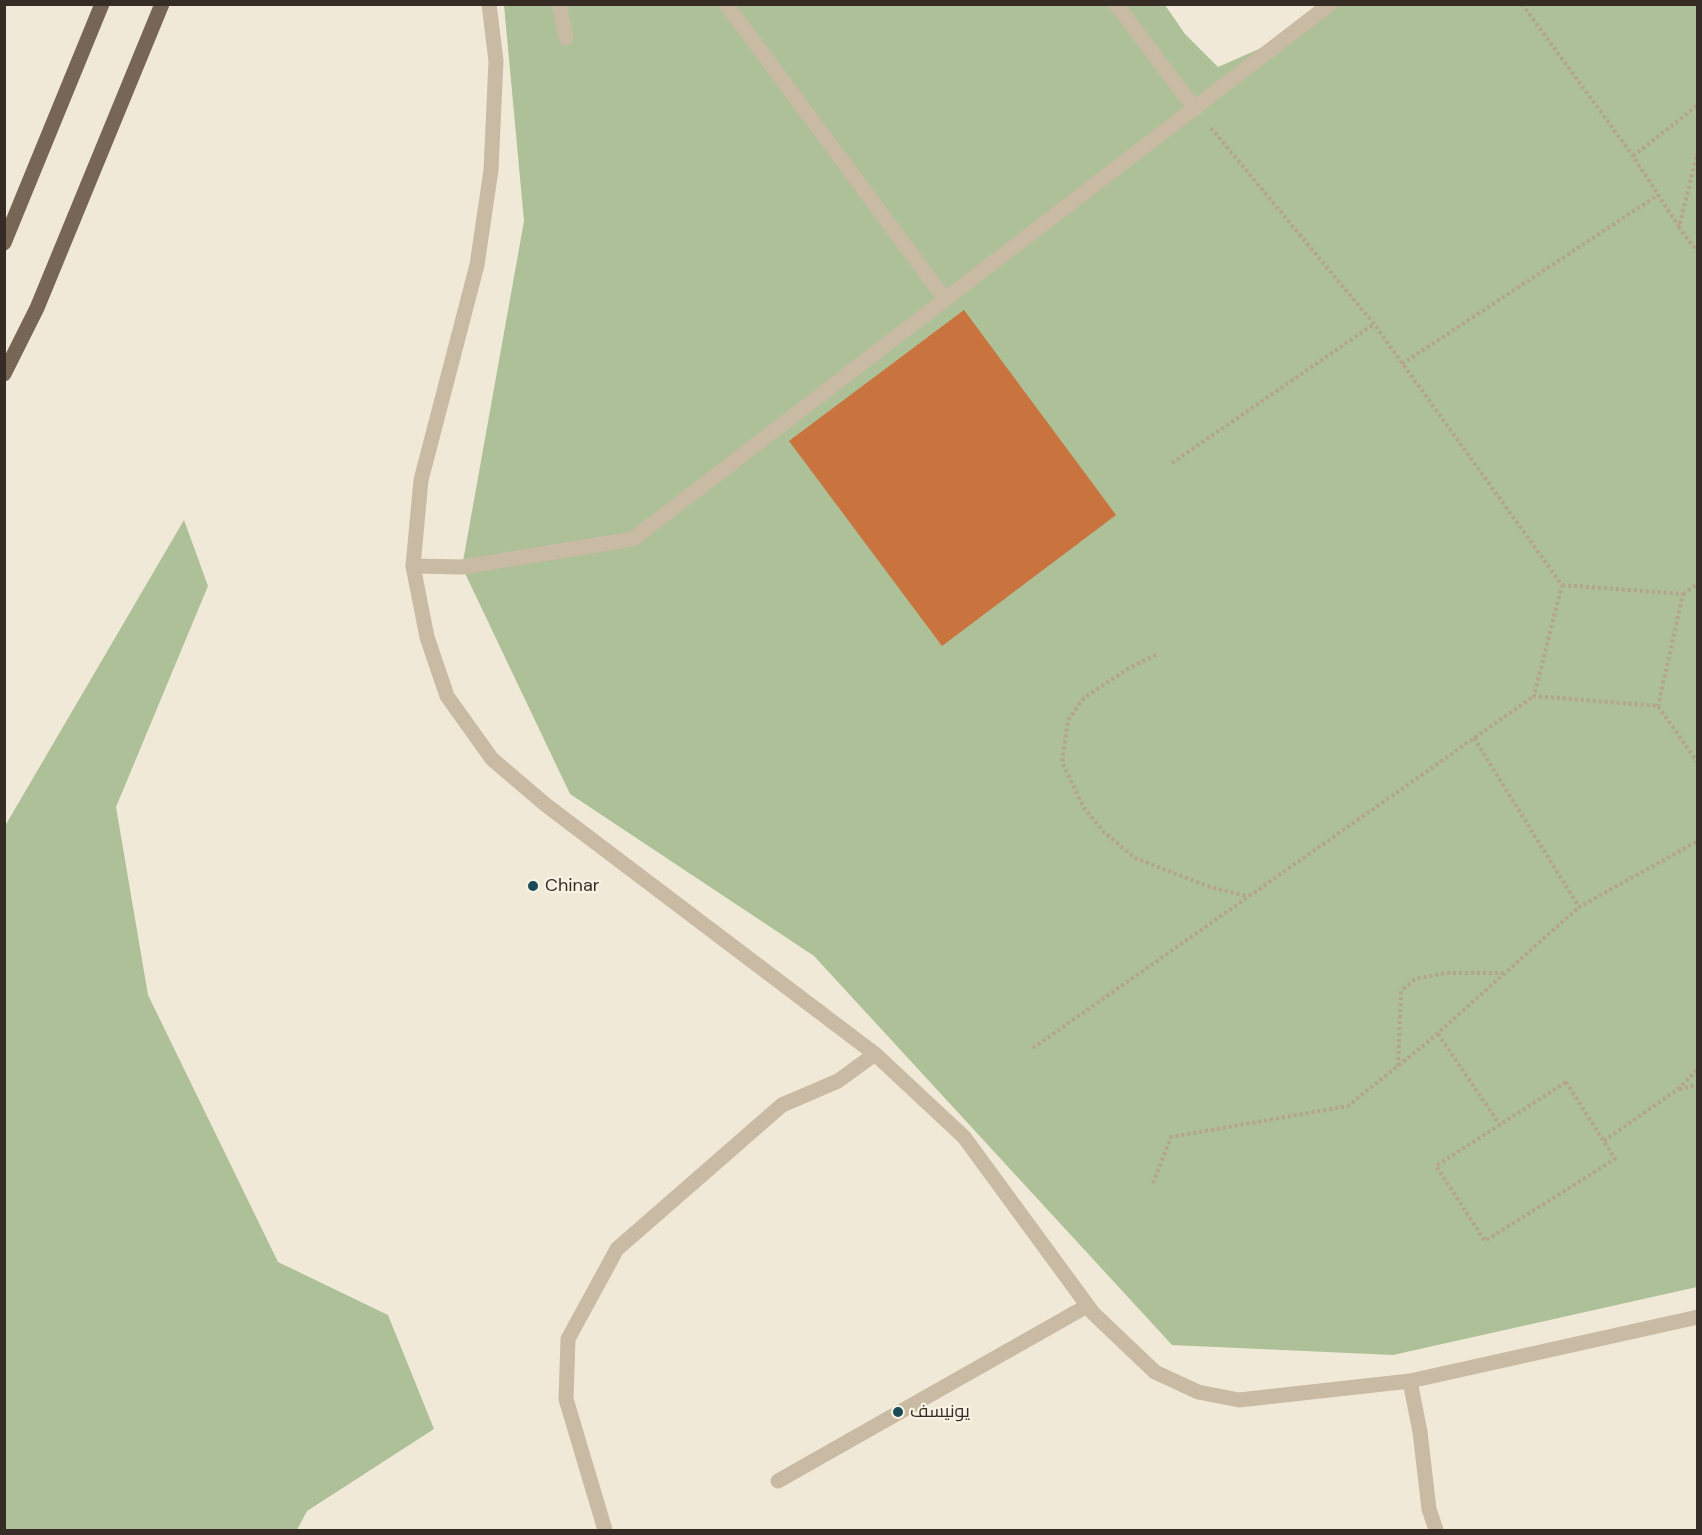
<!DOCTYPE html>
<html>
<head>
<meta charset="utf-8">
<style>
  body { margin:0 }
  #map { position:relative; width:1702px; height:1535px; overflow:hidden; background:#f1e9d7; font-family:"DM Sans",sans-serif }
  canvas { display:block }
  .frame { position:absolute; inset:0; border:6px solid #342c25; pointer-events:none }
</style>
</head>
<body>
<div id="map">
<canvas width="1702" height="1535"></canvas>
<div class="frame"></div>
</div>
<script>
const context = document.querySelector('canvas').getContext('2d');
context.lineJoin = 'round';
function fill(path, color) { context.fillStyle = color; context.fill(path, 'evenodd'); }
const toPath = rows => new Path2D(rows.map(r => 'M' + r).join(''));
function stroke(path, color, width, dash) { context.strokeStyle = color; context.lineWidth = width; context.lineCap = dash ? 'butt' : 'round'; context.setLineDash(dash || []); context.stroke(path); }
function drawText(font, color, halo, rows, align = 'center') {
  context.font = font + ' "DM Sans",Cairo,sans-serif'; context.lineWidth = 4.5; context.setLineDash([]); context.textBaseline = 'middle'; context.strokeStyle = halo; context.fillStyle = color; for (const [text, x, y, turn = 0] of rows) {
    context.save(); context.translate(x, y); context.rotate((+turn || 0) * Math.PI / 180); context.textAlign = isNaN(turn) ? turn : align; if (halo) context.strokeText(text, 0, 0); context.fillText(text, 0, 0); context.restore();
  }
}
fill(toPath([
  [504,5,1165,5,1185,34,1218,67,1277,41,1329,5,1697,5,1697,1287,1393,1355,1172,1345,814,956,570,794,462,567,524,221],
  [184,520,208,586,116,807,148,995,278,1262,388,1315,434,1429,307,1511,297,1530,5,1530,5,826]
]), '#adc097');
fill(toPath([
  [964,310,1116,515,942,646,789,441]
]), '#c9733e');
stroke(toPath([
  [1522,4,1633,156,1679,227],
  [1211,128,1374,324,1562,585,1534,696,1658,706,1698,763],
  [1698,151,1679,227,1698,253],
  [1633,156,1698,105],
  [1402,364,1658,195],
  [1172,463,1374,324],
  [1562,585,1683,594,1658,706],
  [1683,594,1698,584],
  [1156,655,1129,668,1084,698,1068,720,1062,762,1084,808,1104,832,1135,858,1210,887,1247,896],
  [1474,738,1579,907,1698,841],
  [1438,1034,1500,1125],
  [1033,1048,1534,696],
  [1398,1066,1401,991,1415,979,1446,973,1505,973],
  [1566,1082,1615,1159,1485,1241,1436,1166,1566,1082],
  [1679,1089,1698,1085],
  [1604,1141,1678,1089,1698,1069],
  [1153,1183,1171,1137,1348,1106,1429,1041,1579,907]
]), '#b5a48d', 4, [3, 3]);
stroke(toPath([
  [559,4,566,38],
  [726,4,945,299],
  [1116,4,1195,109],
  [413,566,462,567,633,539,1330,4],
  [778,1481,1087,1306]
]), '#c9baa3', 15);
stroke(toPath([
  [489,4,496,61,491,170,477,265,421,480,413,566,427,637,447,696,492,759,546,805,875,1054,964,1137,1093,1313,1155,1372,1198,1392,1239,1400,1410,1381,1698,1317],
  [1410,1381,1420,1432,1429,1509,1436,1530],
  [605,1530,566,1399,568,1339,617,1249,782,1105,838,1081,875,1054]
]), '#c9baa3', 15);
stroke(toPath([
  [4,243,102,4],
  [4,374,37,308,162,4]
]), '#776556', 15);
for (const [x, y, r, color] of [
  [533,886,6,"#1a4a56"],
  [898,1412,6,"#1a4a56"]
]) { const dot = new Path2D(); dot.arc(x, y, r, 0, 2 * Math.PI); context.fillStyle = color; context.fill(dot); stroke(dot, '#f9f2e3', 2); }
drawText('18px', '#342c25', '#f9f2e3', [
  ["Chinar",545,886],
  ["يونيسف",910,1412]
], 'left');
</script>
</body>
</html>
